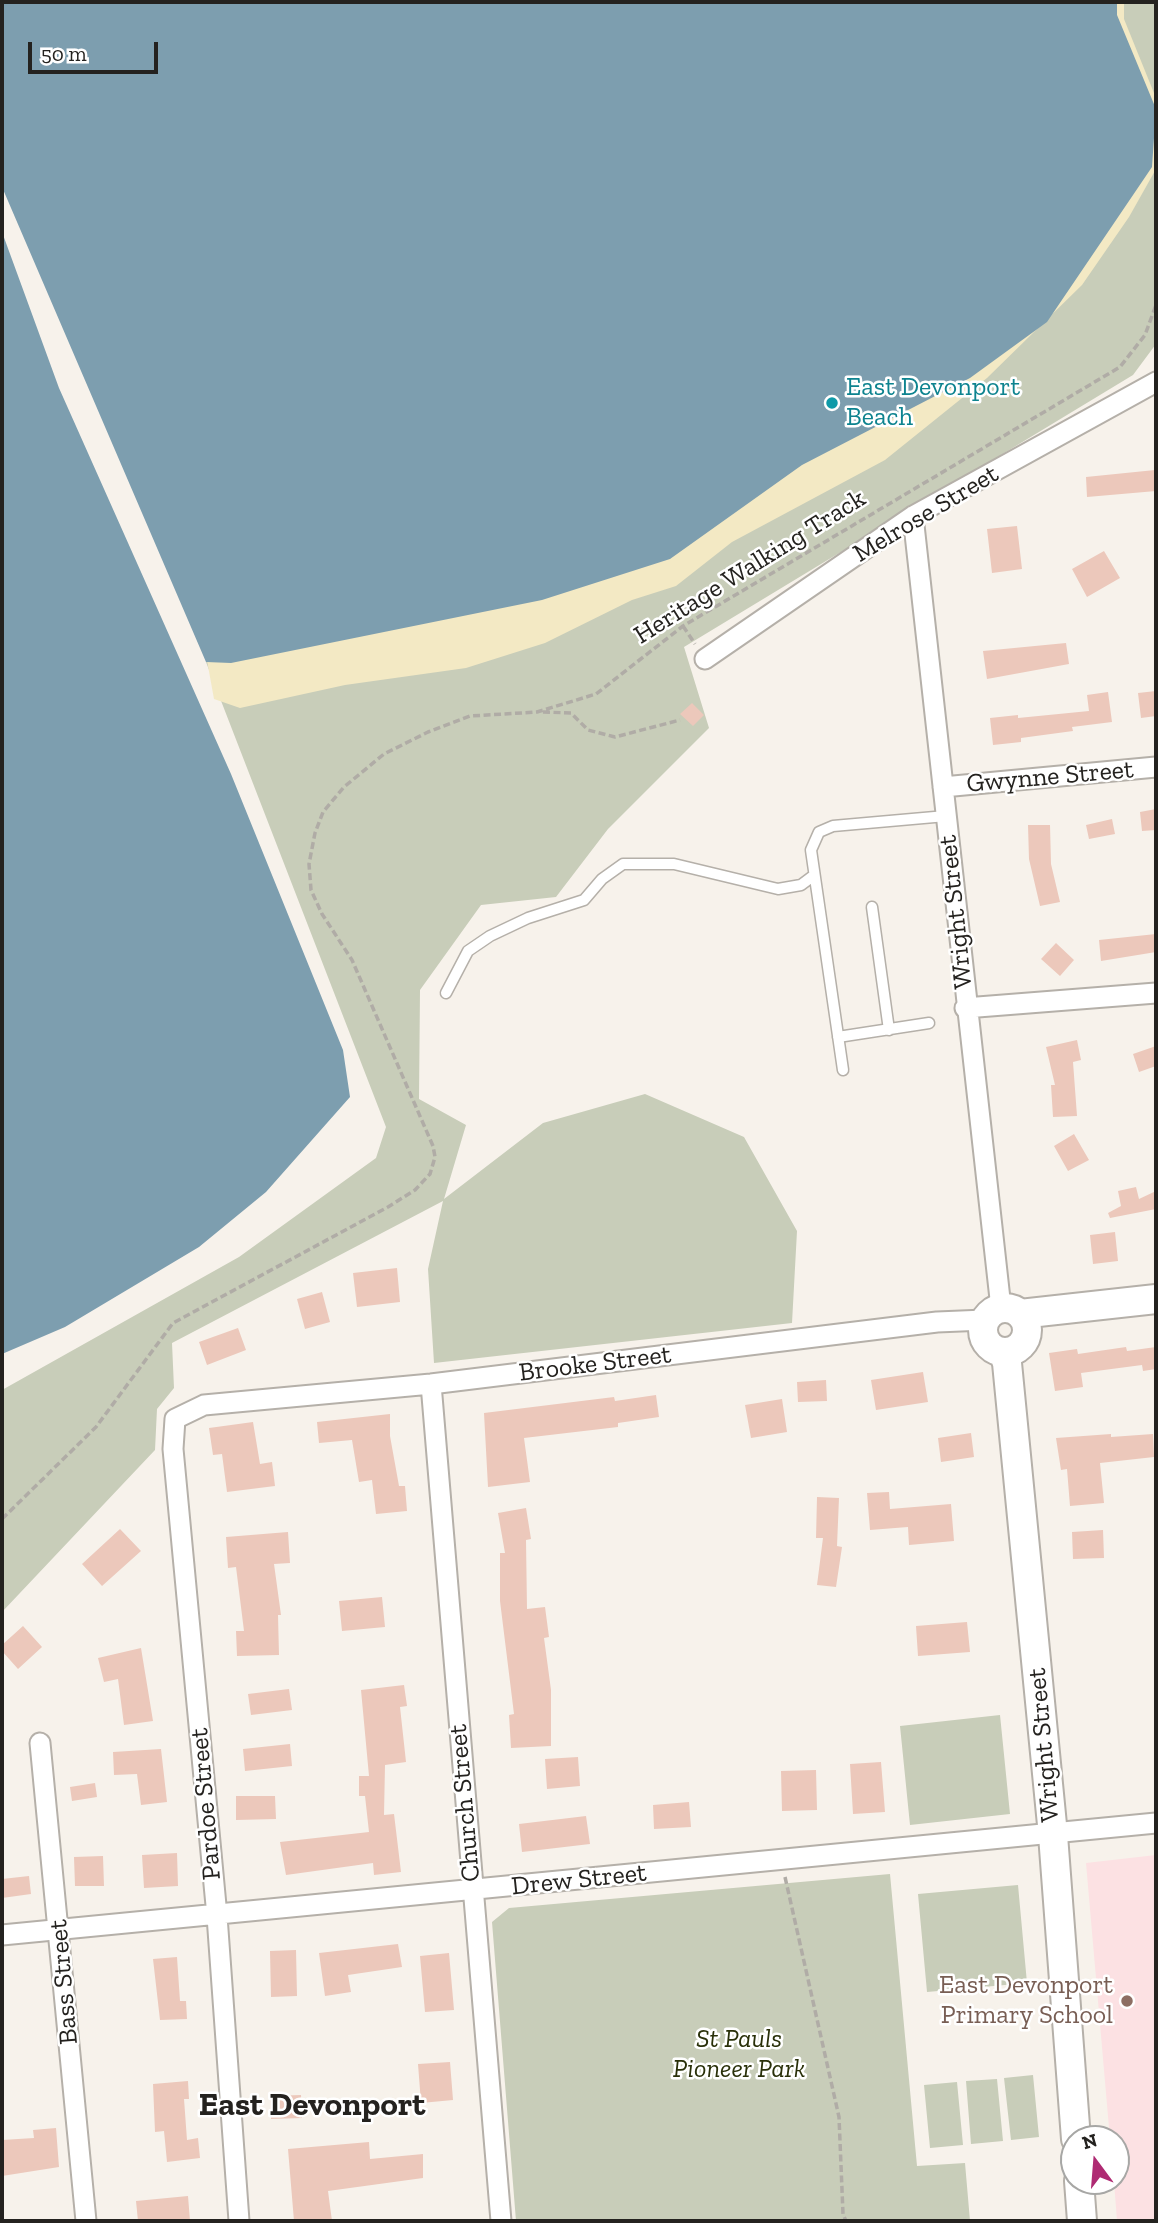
<!DOCTYPE html>
<html>
<head>
<meta charset="utf-8">
<style>
  body { margin:0 }
  #map { position:relative; width:1158px; height:2223px; overflow:hidden; background:#f7f2eb; font-family:"Zilla Slab",serif }
  canvas { display:block }
  .frame { position:absolute; inset:0; border:4px solid #24221f; pointer-events:none }
  .north { position:absolute; left:1060px; top:2125px; width:70px; height:70px; box-sizing:border-box; background:#fff; border:2px solid #a7a7a5; border-radius:50%; rotate:344deg; font-size:19px; font-weight:700; line-height:28px; text-align:center; color:#24221f }
  .north::after { content:''; display:block; margin:auto; width:24px; height:32px; background:#af2b73; clip-path:polygon(50% 0,100% 100%,50% 72%,0 100%) }
  .scale { position:absolute; left:28px; top:42px; width:130px; height:32px; box-sizing:border-box; border:4px solid #24221f; border-top:0; padding-left:9px; font-size:21px; line-height:24px; white-space:nowrap; color:#24221f; -webkit-text-stroke:5px #fff; paint-order:stroke }
</style>
</head>
<body>
<div id="map">
<canvas width="1158" height="2223"></canvas>
<div class="frame"></div>
<div class="north">N</div>
<div class="scale">50 m</div>
</div>
<script>
const context = document.querySelector('canvas').getContext('2d');
context.lineJoin = 'round';
function fill(path, color) { context.fillStyle = color; context.fill(path, 'evenodd'); }
const toPath = rows => new Path2D(rows.map(r => 'M' + r).join(''));
function stroke(path, color, width, dash) { context.strokeStyle = color; context.lineWidth = width; context.lineCap = dash ? 'butt' : 'round'; context.setLineDash(dash || []); context.stroke(path); }
function drawText(font, color, halo, rows, align = 'center') {
  context.font = font + ' "Zilla Slab",serif'; context.lineWidth = 5; context.setLineDash([]); context.textBaseline = 'middle'; context.strokeStyle = halo; context.fillStyle = color; for (const [text, x, y, turn = 0] of rows) {
    context.save(); context.translate(x, y); context.rotate((+turn || 0) * Math.PI / 180); context.textAlign = isNaN(turn) ? turn : align; if (halo) context.strokeText(text, 0, 0); context.fillText(text, 0, 0); context.restore();
  }
}
fill(toPath([
  [1156,1855,1156,2221,1117,2221,1114,2181,1116,2139,1110,2139,1086,1863]
]), '#fce1e3');
fill(toPath([
  [1117,2,1156,2,1156,109],
  [1156,131,1156,344,1133,375,684,647,709,728,608,829,556,897,481,905,420,990,419,1099,466,1125,444,1199,543,1123,645,1094,744,1137,797,1231,792,1323,434,1363,428,1269,443,1201,172,1343,174,1388,157,1409,155,1450,2,1612,2,1390,239,1257,376,1158,386,1127,206,662,231,663],
  [1000,1715,1010,1814,910,1825,900,1726],
  [890,1874,917,2166,965,2163,970,2221,516,2221,492,1922,509,1908],
  [1018,1885,1027,1983,927,1992,918,1894],
  [1033,2075,1039,2137,1011,2140,1004,2078],
  [997,2079,1003,2141,971,2144,966,2081],
  [957,2082,963,2145,930,2148,924,2085]
]), '#c8cdb9');
fill(toPath([
  [999,2,1124,2,1124,19,1156,98,1156,169,1129,217,1082,285,987,378,885,460,732,542,676,586,632,600,545,643,466,668,345,685,240,708,214,699,200,622]
]), '#f3e9c4');
fill(toPath([
  [2,2,1117,2,1117,15,1156,109,1152,167,1047,322,970,378,802,465,670,559,542,600,231,663,206,662,2,187],
  [2,232,59,388,231,774,343,1050,350,1097,266,1192,199,1247,65,1327,2,1354]
]), '#7d9eaf');
fill(toPath([
  [1155,470,1156,491,1087,497,1086,477],
  [1017,526,1022,569,992,573,987,529],
  [1104,551,1120,578,1087,597,1072,569],
  [1066,643,1069,664,987,679,983,651],
  [1156,691,1156,716,1141,718,1138,693],
  [1108,692,1112,722,1072,727,1073,731,1021,738,1021,742,993,745,990,718,1018,715,1018,718,1089,711,1087,695],
  [692,703,704,715,693,726,680,714],
  [1156,809,1156,830,1142,831,1140,812],
  [1112,819,1115,834,1089,839,1086,825],
  [1028,825,1050,825,1051,864,1060,902,1040,906,1029,859],
  [1156,934,1156,952,1101,961,1099,940],
  [1056,943,1074,960,1060,976,1041,959],
  [1077,1040,1081,1060,1073,1062,1077,1116,1053,1117,1051,1085,1055,1085,1046,1047],
  [1156,1046,1156,1066,1139,1072,1133,1054],
  [1074,1134,1089,1160,1068,1171,1054,1146],
  [1136,1187,1139,1199,1156,1191,1156,1209,1110,1218,1108,1213,1121,1206,1118,1191],
  [1115,1232,1118,1261,1093,1264,1090,1235],
  [397,1268,400,1302,357,1307,353,1273],
  [322,1292,330,1322,305,1329,297,1299],
  [238,1328,246,1350,207,1365,199,1342],
  [1126,1347,1127,1351,1156,1347,1156,1369,1143,1371,1142,1365,1081,1373,1083,1387,1055,1391,1049,1353,1077,1349,1078,1354],
  [923,1372,928,1402,876,1410,871,1380],
  [826,1380,827,1401,798,1402,797,1382],
  [656,1395,659,1417,618,1423,618,1427,524,1438,530,1482,488,1487,484,1413,614,1397,615,1401],
  [782,1399,787,1432,751,1438,745,1405],
  [390,1414,390,1436,399,1486,405,1486,407,1511,376,1514,372,1480,359,1482,352,1440,319,1443,317,1422],
  [253,1422,260,1464,272,1462,275,1486,227,1492,222,1454,213,1455,209,1428],
  [971,1433,974,1457,941,1462,938,1438],
  [1111,1434,1111,1437,1153,1434,1154,1457,1100,1463,1104,1503,1070,1506,1067,1469,1061,1470,1056,1438],
  [889,1492,890,1509,951,1504,954,1541,909,1545,908,1527,870,1530,867,1493],
  [817,1497,839,1498,837,1546,842,1547,836,1587,817,1585,823,1538,816,1538],
  [526,1508,531,1539,526,1540,527,1609,545,1607,549,1637,544,1638,551,1690,551,1746,511,1748,509,1715,514,1714,500,1601,500,1553,505,1553,498,1513],
  [120,1529,141,1551,102,1586,82,1564],
  [1103,1530,1104,1558,1073,1559,1072,1532],
  [288,1532,290,1563,274,1564,281,1615,278,1615,279,1655,237,1656,236,1631,244,1631,236,1567,228,1568,226,1537],
  [382,1597,385,1627,342,1631,339,1601],
  [967,1622,970,1652,918,1656,916,1626],
  [23,1626,42,1647,18,1669,2,1651,2,1645],
  [141,1648,153,1721,124,1725,118,1679,104,1682,98,1658],
  [404,1685,407,1706,400,1707,406,1762,385,1765,384,1815,394,1814,401,1872,374,1875,373,1863,286,1875,280,1842,369,1832,365,1796,359,1796,359,1776,369,1776,361,1690],
  [289,1689,292,1710,251,1715,248,1694],
  [290,1744,292,1766,245,1771,243,1749],
  [161,1749,167,1802,141,1805,137,1774,114,1775,113,1752],
  [578,1757,580,1786,547,1789,545,1759],
  [881,1762,885,1812,853,1814,850,1764],
  [816,1770,817,1810,782,1811,781,1771],
  [95,1783,97,1797,72,1801,70,1787],
  [236,1796,275,1796,276,1819,236,1820],
  [689,1802,691,1827,654,1829,653,1805],
  [586,1816,590,1844,522,1852,519,1824],
  [177,1853,178,1886,144,1888,142,1855],
  [103,1856,104,1886,75,1886,74,1857],
  [29,1876,31,1894,2,1898,2,1879],
  [398,1944,402,1967,348,1975,351,1992,325,1996,319,1953],
  [296,1950,297,1996,271,1997,270,1951],
  [449,1953,454,2010,425,2012,420,1956],
  [177,1957,180,2001,186,2001,187,2019,160,2020,153,1959],
  [450,2062,453,2100,421,2103,418,2064],
  [188,2081,189,2099,184,2099,187,2140,198,2138,200,2158,167,2162,164,2131,155,2132,153,2084],
  [301,2095,302,2118,271,2119,270,2096],
  [56,2128,59,2167,2,2176,2,2140,34,2138,33,2130],
  [369,2142,370,2159,423,2154,423,2178,328,2191,332,2221,294,2221,288,2149],
  [188,2196,190,2221,138,2221,136,2201]
]), '#ecc8bb');
const lane = toPath([
  [872,907,889,1030],
  [446,993,468,951,490,936,528,918,584,900,602,879,623,864,674,864,778,889,801,885,813,876],
  [838,1037,929,1023],
  [843,1070,811,850,819,832,833,826,946,816]
]);
const street = toPath([
  [913,516,1001,1308],
  [705,659,913,516,1156,382],
  [943,787,1156,767],
  [965,1008,1156,993],
  [431,1384,501,2221],
  [40,1743,86,2221],
  [2,1935,1156,1823],
  [239,2221,217,1916,173,1449,175,1419,204,1405,431,1384,937,1322,985,1320]
]);
const secondary = toPath([
  '983 1330a22 22 0 1 1 44 0a22 22 0 1 1-44 0Z',
  [1020,1314,1156,1299],
  [1003,1352,1007,1363,1053,1835,1076,2139],
  [1079,2181,1082,2221]
]);
stroke(lane, '#b5b0a9', 13);
stroke(street, '#b5b0a9', 23);
stroke(secondary, '#b5b0a9', 32);
stroke(toPath([
  [683,626,695,644],
  [543,712,571,713,588,730,615,737,680,720],
  [2,1519,96,1427,173,1323,388,1207,415,1190,430,1174,435,1157,433,1146,352,960,322,914,311,890,309,864,315,833,323,812,344,787,384,754,428,732,470,716,537,712,596,694,683,626,1120,367,1145,335,1156,305],
  [785,1877,839,2117,843,2214,846,2221]
]), '#b0aca6', 3.5, [7, 3.5]);
stroke(lane, '#fff', 10);
stroke(street, '#fff', 19);
stroke(secondary, '#fff', 28);
for (const [x, y, r, color] of [
  [832,403,7,"#0f9aa8"],
  [1127,2001,7,"#8d6e63"]
]) { const dot = new Path2D(); dot.arc(x, y, r, 0, 2 * Math.PI); context.fillStyle = color; context.fill(dot); stroke(dot, '#fff', 2.5); }
drawText('26px', '#0d838f', '#fff', [
  ["East Devonport",846,388],
  ["Beach",846,418]
], 'left');
drawText('26px', '#24221f', '#fff', [
  ["Melrose Street",926,514,-31],
  ["Heritage Walking Track",750,567,-32],
  ["Gwynne Street",1050,777,-5],
  ["Wright Street",956,912,-96],
  ["Brooke Street",595,1364,-7],
  ["Wright Street",1044,1745,-95],
  ["Church Street",465,1803,-95],
  ["Pardoe Street",206,1804,-95],
  ["Drew Street",579,1880,-6],
  ["Bass Street",64,1982,-95]
]);
drawText('26px', '#785e54', '#fff', [
  ["East Devonport",1113,1986],
  ["Primary School",1113,2016]
], 'right');
drawText('italic 26px', '#293009', '#fff', [
  ["St Pauls",739,2040],
  ["Pioneer Park",739,2070]
]);
drawText('bold 33px', '#24221f', '#fff', [
  ["East Devonport",312,2106]
]);
</script>
</body>
</html>
